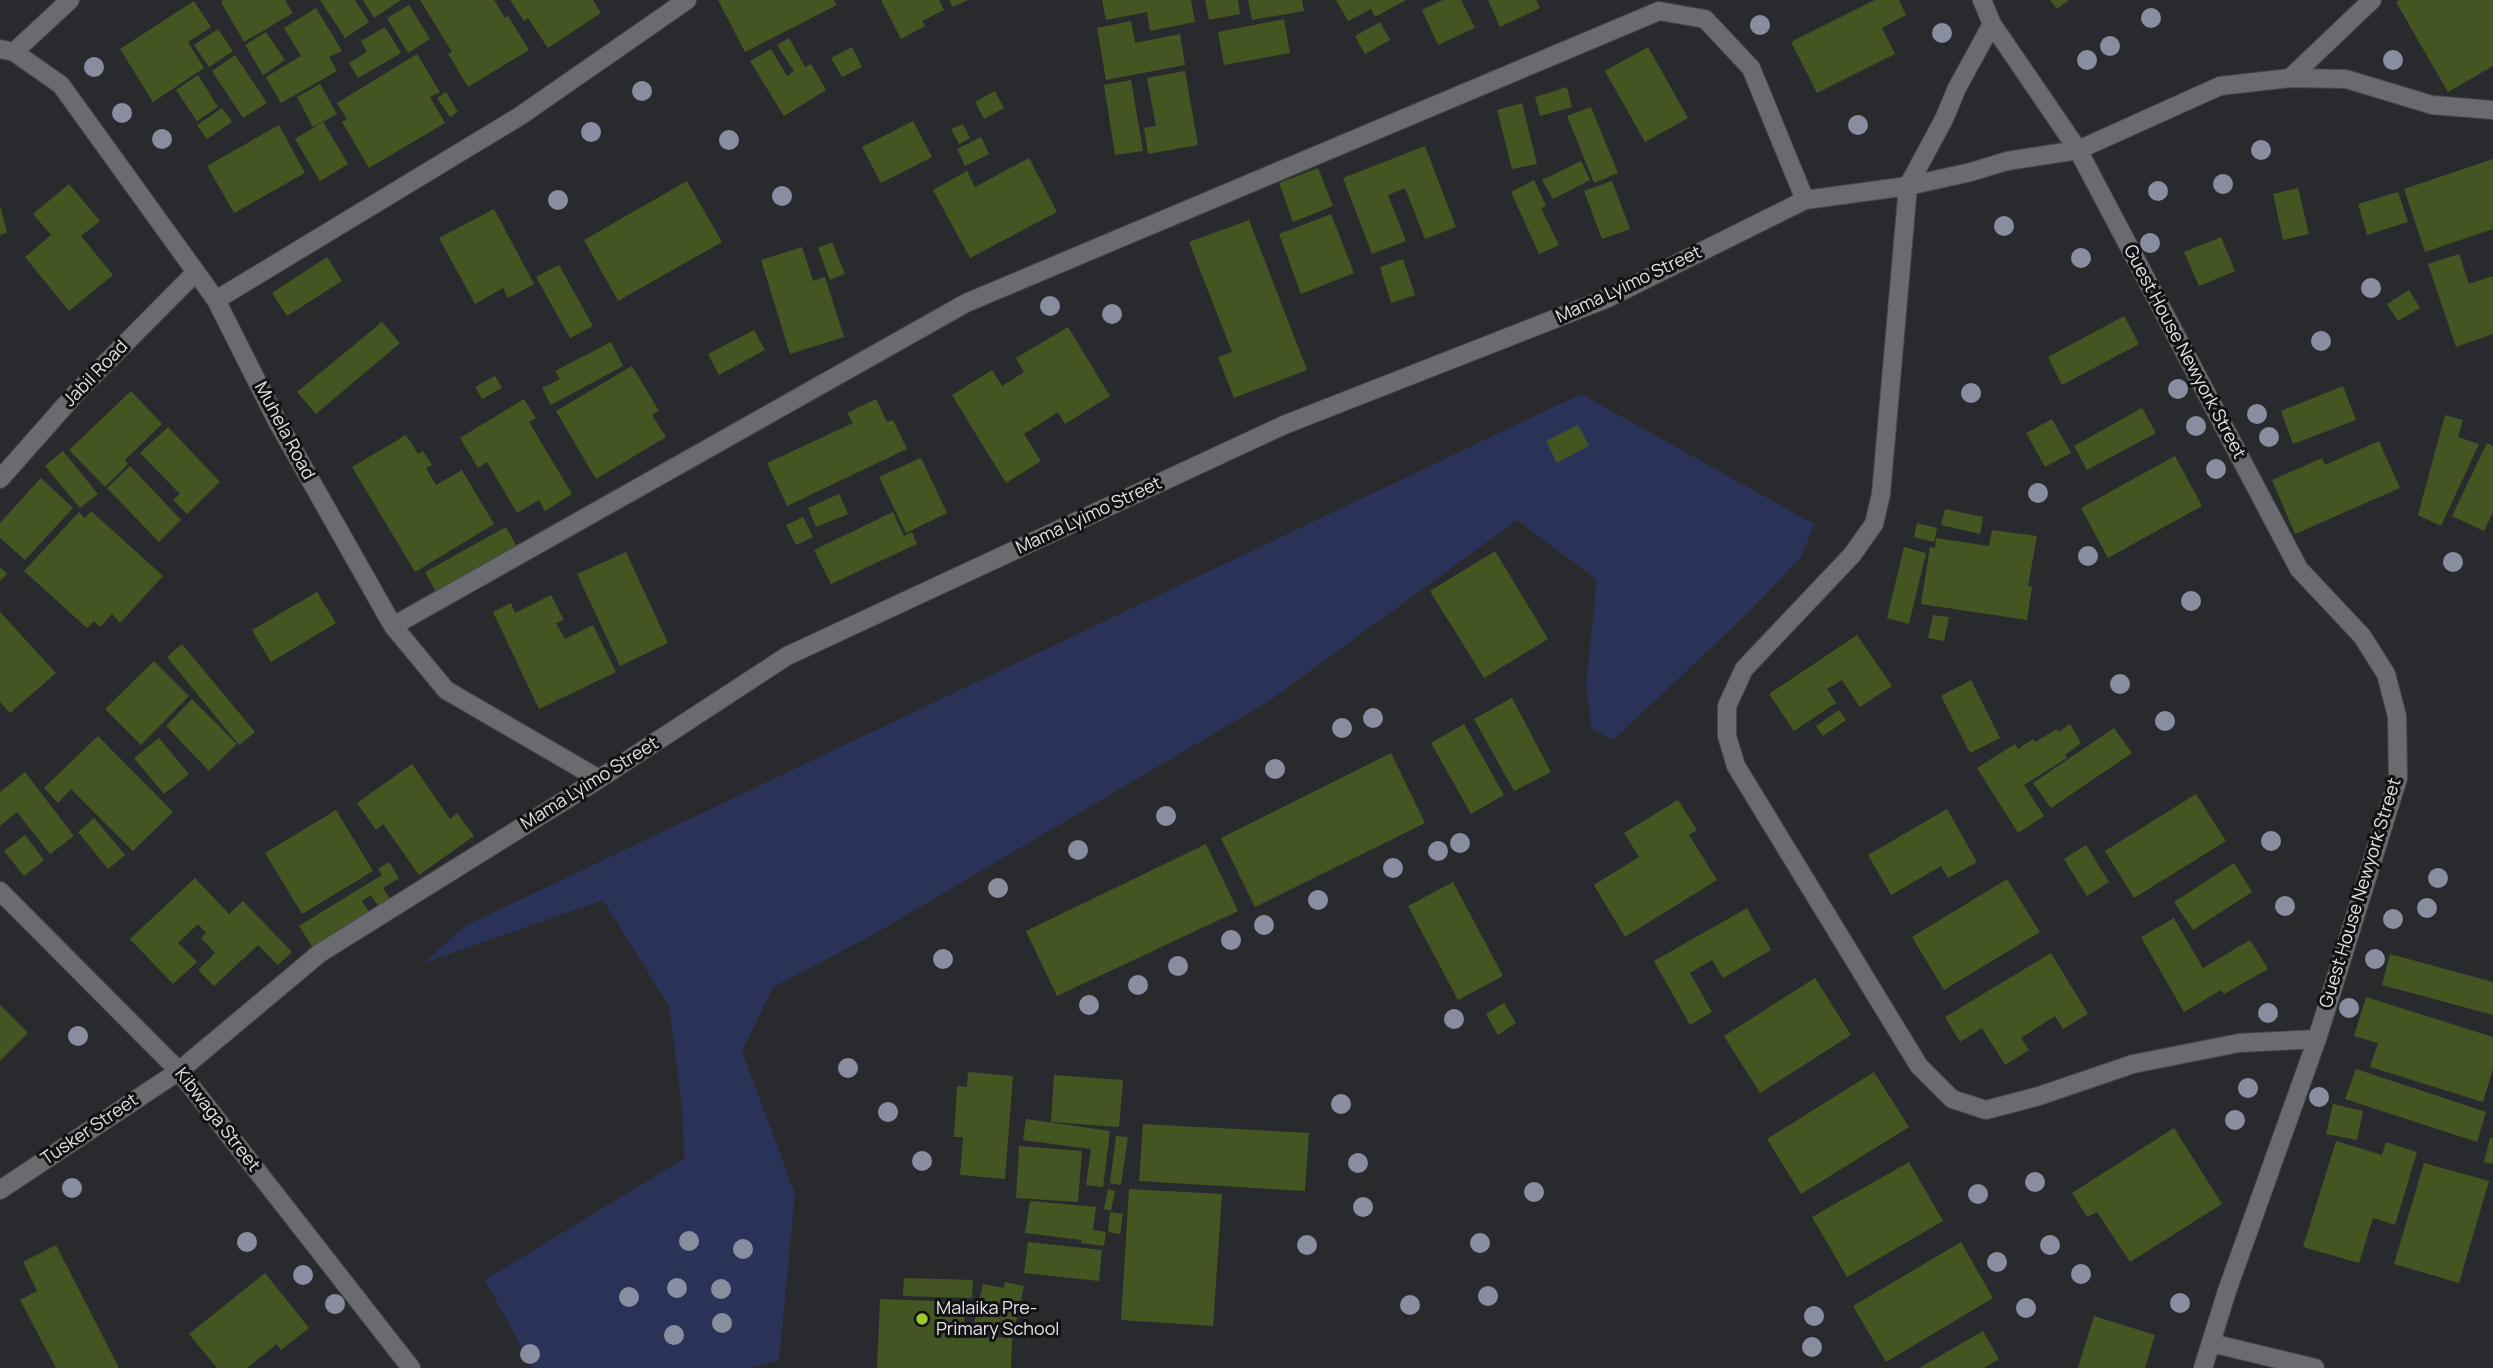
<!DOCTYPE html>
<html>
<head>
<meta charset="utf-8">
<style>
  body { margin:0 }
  canvas { display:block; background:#292a2d }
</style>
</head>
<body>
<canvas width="2493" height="1368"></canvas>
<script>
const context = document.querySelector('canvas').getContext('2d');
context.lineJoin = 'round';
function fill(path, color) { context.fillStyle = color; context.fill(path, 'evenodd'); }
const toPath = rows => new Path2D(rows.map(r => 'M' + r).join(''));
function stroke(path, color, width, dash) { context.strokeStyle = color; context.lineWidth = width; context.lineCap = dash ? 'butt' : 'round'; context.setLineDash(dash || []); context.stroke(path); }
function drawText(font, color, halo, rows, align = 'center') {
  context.font = font + ' Manrope,sans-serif'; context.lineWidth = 6; context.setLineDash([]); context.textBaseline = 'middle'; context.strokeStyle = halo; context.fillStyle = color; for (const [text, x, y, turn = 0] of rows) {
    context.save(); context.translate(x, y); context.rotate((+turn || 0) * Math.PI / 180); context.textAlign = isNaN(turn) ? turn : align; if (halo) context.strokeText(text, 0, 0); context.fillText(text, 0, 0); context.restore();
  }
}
fill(toPath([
  [1581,394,1814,524,1801,557,1747,614,1613,740,1592,729,1586,686,1597,580,1517,520,1269,701,869,937,773,987,742,1051,795,1194,779,1360,751,1368,533,1368,485,1280,685,1158,681,1097,669,1006,603,900,424,963,465,926]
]), '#2b3257');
fill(toPath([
  [224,0,285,0,293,13,244,42,221,2],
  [320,0,355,0,369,22,345,38],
  [363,0,401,0,374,18],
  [420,0,494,0,505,18,508,16,529,50,468,87,448,54,452,52],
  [510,0,593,0,601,13,548,48,528,18,524,21],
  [718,0,834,0,837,5,745,52],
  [881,0,939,0,944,10,922,21,925,26,901,39],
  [949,0,968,0,953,7],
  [1102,0,1191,0,1195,22,1150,31,1147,12,1106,20],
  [1205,0,1238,0,1240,14,1209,20],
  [1248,0,1302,0,1304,11,1252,20],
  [1336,0,1406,0,1375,17,1371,9,1348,21],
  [1443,0,1461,0,1475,28,1438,45,1422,10],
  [1488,0,1536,0,1540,8,1500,27],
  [1875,0,1899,0,1906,15,1882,28,1895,54,1817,93,1791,42],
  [2050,0,2069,0,2057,9],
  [2400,0,2493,0,2493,66,2448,92,2396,2],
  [194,1,211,27,188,42,204,68,153,102,120,49],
  [409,5,430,39,408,53,387,18],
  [316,8,342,51,329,57,337,71,281,103,266,77,301,56,284,28],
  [1284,19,1290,53,1224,65,1218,32],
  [1131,21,1135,43,1180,34,1185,65,1106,80,1097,28],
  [1380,22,1390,40,1365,54,1355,36],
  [385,27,401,53,358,78,349,63,367,52,361,41],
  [218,29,233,51,209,67,194,45],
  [266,32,285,60,263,75,245,45],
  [789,38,805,67,811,64,826,90,784,116,750,61,771,49,787,76,794,71,777,45],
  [852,47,862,67,842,77,831,58],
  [1648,47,1688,118,1645,142,1605,71],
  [417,54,440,92,430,97,445,123,369,168,342,122,347,119,337,103],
  [235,55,267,103,243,118,212,71],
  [1185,71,1198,145,1148,154,1144,128,1156,126,1147,78],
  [198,75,218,107,197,121,176,90],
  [1131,80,1143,151,1115,155,1104,85],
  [320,84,337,114,313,127,297,97],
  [1567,87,1572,107,1540,116,1535,97],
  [995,91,1004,108,984,119,975,102],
  [446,92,458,112,450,117,437,98],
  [1522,103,1537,164,1512,169,1497,110],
  [1591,107,1618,173,1594,183,1567,116],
  [222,108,232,122,207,139,197,125],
  [913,121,932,157,881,183,862,147],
  [323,122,348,164,320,181,295,139],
  [963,124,970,138,959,144,951,129],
  [279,125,305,173,234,213,207,166],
  [981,137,989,154,965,166,957,149],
  [1425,146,1456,227,1425,239,1405,188,1388,195,1406,241,1372,254,1343,178],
  [1029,158,1057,212,970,258,933,190,967,171,975,187],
  [2493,159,2493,229,2425,252,2404,189],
  [1581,161,1590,180,1553,199,1542,180],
  [1318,168,1333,206,1293,222,1279,183],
  [1534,180,1546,206,1541,208,1559,245,1539,254,1511,192],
  [687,181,722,242,618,301,584,240],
  [1612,181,1630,229,1602,239,1584,191],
  [69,184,100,221,81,236,113,275,69,311,25,257,51,235,33,214],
  [2298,188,2309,234,2283,240,2273,194],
  [2398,192,2408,222,2367,235,2358,204],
  [0,205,7,233,0,235],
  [494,209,534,284,508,298,503,288,475,304,439,238],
  [1331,214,1354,273,1301,294,1279,234],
  [1249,220,1307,370,1234,398,1218,357,1232,352,1189,242],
  [2221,237,2235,271,2199,286,2184,252],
  [832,242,845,274,830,280,818,248],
  [802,247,813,281,825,277,844,337,790,354,761,260],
  [2459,254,2469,284,2493,276,2493,334,2456,347,2428,264],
  [327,257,342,281,287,316,272,293],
  [1403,259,1415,295,1391,303,1380,267],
  [559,265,593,326,570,338,536,277],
  [2409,290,2420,308,2398,321,2387,304],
  [2124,316,2139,344,2062,385,2048,357],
  [382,322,400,343,316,414,297,392],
  [1068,327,1110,396,1065,424,1058,412,1024,434,1041,461,1006,483,952,395,992,370,1002,386,1024,372,1016,358],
  [754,330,765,350,719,375,708,354],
  [611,342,623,366,551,405,542,388,560,379,555,371],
  [632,366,659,411,652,415,666,437,596,479,556,411],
  [495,376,502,388,482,399,475,387],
  [2343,386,2356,420,2293,444,2281,411],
  [131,391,162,424,125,460,128,464,105,487,69,450],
  [524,399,536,418,529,422,572,494,545,511,539,500,517,513,487,462,478,468,460,438],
  [876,399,887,422,893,420,907,449,787,506,767,463,853,423,847,413],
  [2142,408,2156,433,2087,470,2074,446],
  [2445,415,2463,420,2458,437,2479,444,2441,526,2418,515],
  [2052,419,2071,453,2045,467,2026,433],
  [1578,425,1589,446,1557,463,1546,441],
  [168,427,220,482,187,514,173,500,180,494,140,453],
  [406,435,418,454,423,451,432,465,426,468,436,485,462,470,494,524,415,572,352,467],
  [2379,441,2400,488,2295,534,2272,480,2322,458,2325,465],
  [2487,443,2493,446,2493,512,2484,531,2452,516],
  [63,451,98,494,80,508,45,466],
  [2175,456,2202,506,2108,558,2081,508],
  [921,458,947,513,906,533,879,477],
  [130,466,181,520,159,542,107,488],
  [41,478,73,508,25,560,0,538,0,523],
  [839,494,848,514,816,527,808,508],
  [1945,509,1983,517,1980,534,1941,525],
  [91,511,163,576,120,623,112,614,100,627,94,621,87,628,24,571,79,512,85,518],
  [893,512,904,536,912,532,917,544,831,584,814,550],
  [803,517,813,537,796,545,786,525],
  [1917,523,1937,528,1934,542,1914,537],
  [506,527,517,547,436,592,425,572],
  [1992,530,2037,536,2028,586,2032,587,2027,620,1921,604,1930,547,1935,548,1936,538,1989,546],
  [1904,547,1926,553,1909,624,1887,618],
  [1495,551,1548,639,1484,678,1430,591],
  [626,552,668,643,620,666,577,574],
  [0,567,7,574,0,581],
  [317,592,336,623,271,662,252,630],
  [551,595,564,620,556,623,565,639,593,625,616,672,539,709,493,612,511,603,515,613],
  [0,612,56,673,10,713,0,702],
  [1933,615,1949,617,1944,641,1928,638],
  [1857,635,1892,686,1860,707,1842,680,1827,689,1836,703,1794,731,1769,694],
  [182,644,255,732,239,745,167,657],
  [154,661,189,696,141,745,105,709],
  [1971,680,2000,738,1970,753,1941,696],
  [1512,698,1551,772,1514,791,1474,719],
  [192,699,237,744,209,771,166,726],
  [1839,710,1846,720,1823,736,1816,726],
  [1464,724,1504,795,1471,814,1431,743],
  [2070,724,2081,743,2065,755,2067,758,2024,785,2044,816,2018,833,1977,768,2015,744,2018,749,2033,739,2035,742,2057,729,2058,732],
  [2114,728,2132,753,2051,808,2033,783],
  [98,736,173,812,133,851,71,789,58,803,44,788],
  [159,738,189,774,164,794,134,758],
  [1391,753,1425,823,1255,907,1221,838],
  [412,764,450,819,457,813,474,836,419,875,383,824,376,830,357,803],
  [25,772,74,836,50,854,17,812,0,826,0,792],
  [2196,794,2226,841,2134,898,2105,851],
  [1678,800,1697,830,1689,835,1717,880,1625,937,1594,885,1639,857,1624,833],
  [1947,809,1977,862,1948,878,1941,866,1891,895,1868,855],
  [336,810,373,871,302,914,265,853],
  [94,818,125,855,108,869,78,832],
  [25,835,44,860,24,876,4,851],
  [1206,844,1238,911,1057,996,1026,931],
  [2086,845,2109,882,2087,896,2064,859],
  [389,862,399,878,383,888,392,902,380,909,371,895,362,901,372,917,315,951,299,926,382,875,378,869],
  [2234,863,2252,892,2193,930,2174,902],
  [195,878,229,914,243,901,292,952,278,965,258,945,214,986,198,970,215,953,201,938,206,933,198,924,178,943,197,962,173,984,130,939],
  [2007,879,2040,932,1944,990,1912,937],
  [1453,882,1503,976,1458,1000,1408,906],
  [1747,908,1771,950,1723,978,1712,960,1690,973,1712,1012,1690,1025,1654,961],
  [2174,918,2203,968,2250,940,2268,969,2224,994,2221,990,2184,1012,2141,937],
  [2051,953,2088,1014,2063,1029,2055,1016,2021,1038,2029,1050,2005,1065,1982,1028,1960,1042,1945,1017],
  [2390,954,2493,982,2493,1015,2382,985],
  [1815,978,1851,1035,1760,1093,1724,1036],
  [2366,997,2493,1037,2493,1069,2483,1102,2370,1067,2378,1043,2354,1036],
  [1504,1003,1516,1023,1498,1035,1486,1014],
  [0,1005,28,1033,0,1061],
  [2356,1069,2486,1112,2477,1142,2345,1099],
  [968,1072,1013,1076,1005,1179,960,1175,963,1137,954,1137,957,1086,967,1087],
  [1874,1072,1909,1127,1801,1194,1767,1139],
  [1054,1075,1123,1080,1119,1127,1051,1122],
  [2333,1104,2363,1111,2357,1140,2326,1134],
  [1026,1119,1110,1131,1103,1187,1086,1185,1091,1149,1023,1140],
  [1143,1124,1309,1133,1305,1191,1139,1181],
  [2174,1128,2222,1204,2130,1262,2097,1212,2087,1217,2072,1193],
  [1116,1136,1128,1137,1121,1185,1110,1183],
  [2490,1138,2493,1138,2493,1164,2484,1162],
  [2336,1141,2382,1155,2386,1142,2417,1152,2395,1225,2373,1218,2359,1263,2303,1247],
  [1019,1146,1082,1151,1078,1202,1016,1198],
  [1909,1162,1943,1221,1847,1277,1812,1217],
  [2424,1163,2489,1181,2459,1283,2394,1264],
  [1108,1189,1115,1191,1111,1211,1104,1209],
  [1129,1189,1222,1194,1213,1326,1121,1320],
  [1030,1201,1096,1207,1093,1230,1106,1232,1104,1246,1081,1243,1081,1240,1025,1233],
  [1110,1212,1123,1214,1120,1234,1108,1232],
  [1028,1242,1102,1250,1099,1281,1024,1273],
  [1961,1242,1993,1298,1886,1362,1853,1306],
  [56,1245,119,1368,56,1368,20,1300,37,1291,23,1262],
  [265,1273,309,1328,281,1350,277,1344,247,1368,217,1368,189,1334],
  [904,1278,973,1280,972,1298,903,1296],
  [1005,1282,1024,1286,1013,1335,973,1327,983,1284,1004,1288],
  [880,1299,965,1302,964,1336,1012,1338,1011,1368,877,1368],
  [2094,1316,2155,1335,2145,1368,2078,1368],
  [1983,1331,1999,1359,1984,1368,1919,1368]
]), '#435520');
const minor = toPath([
  [1982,0,1992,24,2078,150,2299,569,2362,636,2386,674,2397,716,2398,778,2317,1039,2227,1291,2203,1368],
  [1992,24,1957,88,1944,119,1908,186,1881,494,1874,524,1852,555,1744,669,1727,706,1727,736,1736,766,1919,1066,1952,1099,1986,1110,2039,1096,2133,1064,2239,1043,2317,1039],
  [0,49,14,52,61,85,216,300,277,421,393,626,446,690,599,779],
  [14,52,70,0],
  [2290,78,2372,0],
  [216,300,520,116,687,0],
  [0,479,77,392,196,272],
  [393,626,966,303,1659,11,1705,19,1751,68,1805,200],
  [0,891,179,1071,411,1368],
  [0,1190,179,1071,320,953,599,779,787,656,1284,425,1608,298,1805,200,1908,186,1971,172,2007,161,2078,150,2220,86,2290,78,2346,79,2432,105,2493,110],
  [2211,1343,2315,1368]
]);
stroke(minor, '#48484c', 20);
stroke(minor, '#6a6b6f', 18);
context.fillStyle = '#888ea0';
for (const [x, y] of [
  [2151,18],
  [1760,25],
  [1942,33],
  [2110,46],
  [2087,60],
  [2393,60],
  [94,67],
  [642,91],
  [122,113],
  [1858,125],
  [591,132],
  [162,139],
  [729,140],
  [2261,150],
  [2223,184],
  [2158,191],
  [782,196],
  [558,200],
  [2004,226],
  [2150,243],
  [2081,258],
  [2371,288],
  [1050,306],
  [1112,314],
  [2321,341],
  [2178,389],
  [1971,393],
  [2257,414],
  [2196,426],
  [2269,437],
  [2216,469],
  [2038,493],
  [2088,556],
  [2453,562],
  [2191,601],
  [2120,684],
  [1373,718],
  [2165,721],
  [1342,728],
  [1275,769],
  [1166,816],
  [2271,841],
  [1460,843],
  [1078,850],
  [1438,851],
  [1393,868],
  [2438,878],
  [998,888],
  [1318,900],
  [2285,906],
  [2427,908],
  [2393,919],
  [1264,925],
  [1231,940],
  [943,959],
  [2375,959],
  [1178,966],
  [1138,985],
  [1089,1005],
  [2349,1008],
  [2268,1013],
  [1454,1019],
  [78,1036],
  [848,1068],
  [2248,1088],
  [2319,1097],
  [1341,1104],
  [888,1112],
  [2235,1120],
  [922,1161],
  [1358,1163],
  [2035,1182],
  [72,1188],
  [1534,1192],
  [1978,1194],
  [1363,1207],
  [689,1241],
  [247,1242],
  [1480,1243],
  [1307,1245],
  [2050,1245],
  [743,1249],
  [1997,1262],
  [2081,1274],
  [303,1275],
  [677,1288],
  [721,1289],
  [1488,1296],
  [629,1297],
  [2180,1303],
  [335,1304],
  [1410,1305],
  [2026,1308],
  [1814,1316],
  [722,1323],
  [674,1335],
  [1812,1347],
  [530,1354]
]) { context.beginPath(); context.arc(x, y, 10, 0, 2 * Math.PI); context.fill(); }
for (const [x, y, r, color] of [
  [922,1319,7,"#9bcb33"]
]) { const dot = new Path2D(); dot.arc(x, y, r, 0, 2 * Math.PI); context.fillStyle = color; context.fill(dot); stroke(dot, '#121214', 2.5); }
drawText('18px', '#e2e3e5', '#121214', [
  ["Mama Lyimo Street",1629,285,-25],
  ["Guest House Newyork Street",2184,352,62],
  ["Jabil Road",96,374,-46],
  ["Muhela Road",284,431,62],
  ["Mama Lyimo Street",1089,516,-25],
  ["Mama Lyimo Street",590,784,-32],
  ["Guest House Newyork Street",2361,893,-73],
  ["Kibwaga Street",217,1120,52],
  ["Tusker Street",90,1130,-34]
]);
drawText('18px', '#e2e3e5', '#121214', [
  ["Malaika Pre-",936,1309],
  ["Primary School",936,1330]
], 'left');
</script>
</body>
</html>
